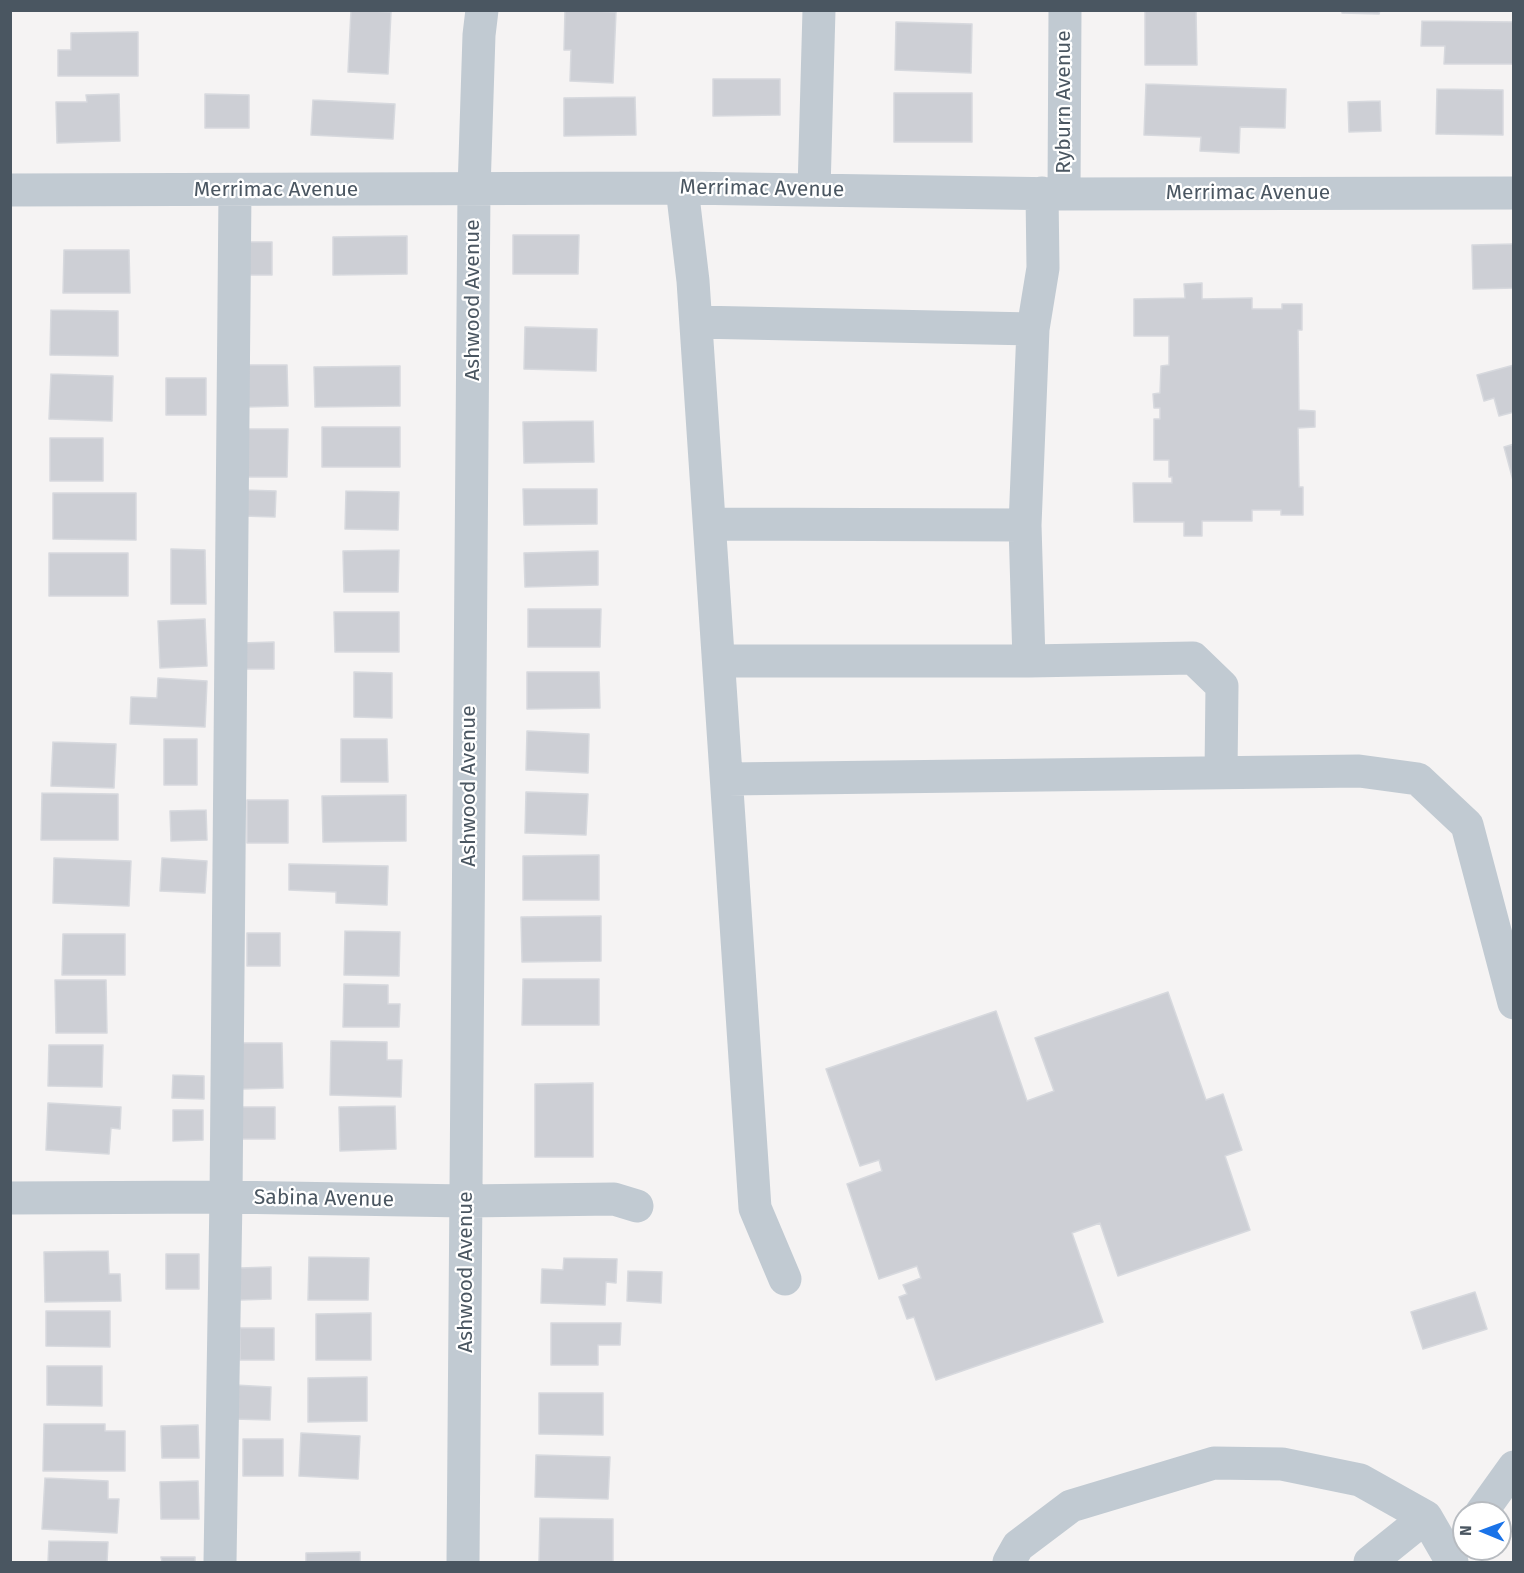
<!DOCTYPE html>
<html>
<head>
<meta charset="utf-8">
<style>
  body { margin:0 }
  #map { position:relative; width:1524px; height:1573px; overflow:hidden; background:#f5f3f3; font-family:"Fira Sans",sans-serif }
  canvas { display:block }
  .frame { position:absolute; inset:0; border:12px solid #4a5661; pointer-events:none }
  .north { position:absolute; left:1452px; top:1501px; width:60px; height:60px; box-sizing:border-box; background:#fff; border:2px solid #b7bbc0; border-radius:50%; rotate:271deg; font-size:16px; font-weight:700; line-height:24px; text-align:center; color:#4a5661 }
  .north::after { content:''; display:block; margin:auto; width:21px; height:27px; background:#1a73e8; clip-path:polygon(50% 0,100% 100%,50% 72%,0 100%) }
</style>
</head>
<body>
<div id="map">
<canvas width="1524" height="1573"></canvas>
<div class="frame"></div>
<div class="north">N</div>
</div>
<script>
const context = document.querySelector('canvas').getContext('2d');
context.lineJoin = 'round';
function fill(path, color) { context.fillStyle = color; context.fill(path, 'evenodd'); }
const toPath = rows => new Path2D(rows.map(r => 'M' + r).join(''));
function stroke(path, color, width, dash) { context.strokeStyle = color; context.lineWidth = width; context.lineCap = dash ? 'butt' : 'round'; context.setLineDash(dash || []); context.stroke(path); }
function drawText(font, color, halo, rows, align = 'center') {
  context.font = font + ' "Fira Sans",sans-serif'; context.lineWidth = 4.5; context.setLineDash([]); context.textBaseline = 'middle'; context.strokeStyle = halo; context.fillStyle = color; for (const [text, x, y, turn = 0] of rows) {
    context.save(); context.translate(x, y); context.rotate((+turn || 0) * Math.PI / 180); context.textAlign = isNaN(turn) ? turn : align; if (halo) context.strokeText(text, 0, 0); context.fillText(text, 0, 0); context.restore();
  }
}
const building = toPath([
  [351,10,391,12,388,74,348,72,351,10],
  [565,10,616,12,613,83,570,81,571,50,564,50,565,10],
  [1145,10,1196,10,1197,65,1145,65,1145,10],
  [1342,10,1380,10,1379,14,1342,13,1342,10],
  [1422,21,1514,22,1514,64,1444,64,1445,46,1421,46,1422,21],
  [896,22,972,24,971,73,895,70,896,22],
  [138,32,138,76,58,76,58,50,71,50,71,33,138,32],
  [713,79,780,79,780,115,713,116,713,79],
  [1146,84,1286,89,1285,128,1240,127,1239,153,1200,151,1201,137,1144,135,1146,84],
  [1437,89,1503,90,1503,135,1436,134,1437,89],
  [894,93,972,93,972,142,894,142,894,93],
  [119,94,120,141,57,143,56,102,87,102,86,95,119,94],
  [205,94,249,95,249,128,205,128,205,94],
  [635,97,636,135,564,136,564,98,635,97],
  [313,100,395,104,393,139,311,135,313,100],
  [1380,101,1381,131,1349,132,1348,102,1380,101],
  [513,235,579,235,578,274,513,274,513,235],
  [407,236,407,274,333,275,333,237,407,236],
  [242,242,272,242,272,275,242,275,242,242],
  [1514,244,1514,288,1473,289,1472,245,1514,244],
  [64,250,129,250,130,293,63,293,64,250],
  [1202,283,1202,299,1252,298,1252,309,1282,309,1282,304,1302,304,1302,330,1298,330,1299,410,1315,411,1315,427,1298,428,1299,487,1303,487,1303,515,1281,515,1281,510,1252,510,1252,521,1202,521,1202,536,1184,536,1184,522,1134,522,1133,483,1172,483,1172,477,1169,477,1169,460,1154,460,1154,419,1160,419,1160,408,1154,408,1153,394,1160,393,1161,366,1169,365,1169,336,1134,336,1134,299,1185,298,1184,284,1202,283],
  [51,310,118,311,118,356,50,355,51,310],
  [525,327,597,329,596,371,524,369,525,327],
  [245,365,287,365,288,406,246,407,245,365],
  [1514,365,1514,412,1499,416,1494,398,1484,401,1477,375,1514,365],
  [400,366,400,406,315,407,314,367,400,366],
  [51,374,113,376,112,421,49,419,51,374],
  [166,378,206,378,206,415,166,415,166,378],
  [593,421,594,462,524,463,523,422,593,421],
  [322,427,400,427,400,467,322,467,322,427],
  [247,429,288,429,287,477,247,477,247,429],
  [50,438,103,438,103,481,50,481,50,438],
  [1514,444,1514,484,1504,447,1514,444],
  [523,489,597,489,597,524,524,525,523,489],
  [244,490,276,491,275,517,243,516,244,490],
  [346,491,399,492,398,530,345,529,346,491],
  [53,493,136,493,136,540,53,539,53,493],
  [171,549,205,550,206,604,171,604,171,549],
  [399,550,398,592,344,592,343,551,399,550],
  [598,551,598,585,525,587,524,553,598,551],
  [49,553,128,553,128,596,49,596,49,553],
  [528,609,601,609,600,647,528,647,528,609],
  [334,612,399,612,399,652,335,652,334,612],
  [205,619,207,666,160,668,158,621,205,619],
  [274,642,274,669,242,669,241,643,274,642],
  [354,672,392,673,392,718,354,717,354,672],
  [527,672,599,672,600,708,527,709,527,672],
  [158,678,207,681,205,727,130,724,131,697,157,698,158,678],
  [527,731,589,734,588,773,526,770,527,731],
  [164,739,197,739,197,785,164,785,164,739],
  [341,739,387,739,388,782,341,782,341,739],
  [53,742,116,744,114,788,51,786,53,742],
  [526,792,588,794,586,835,525,833,526,792],
  [42,793,118,794,118,840,41,840,42,793],
  [406,795,406,841,323,842,322,796,406,795],
  [247,800,288,800,288,843,247,843,247,800],
  [206,810,207,840,171,841,170,811,206,810],
  [599,855,599,900,523,900,523,856,599,855],
  [54,858,131,861,129,906,53,903,54,858],
  [162,858,207,861,205,893,160,891,162,858],
  [289,864,388,866,387,905,336,903,336,892,289,890,289,864],
  [601,916,601,961,522,962,521,917,601,916],
  [345,931,400,932,399,976,344,975,345,931],
  [247,933,280,933,280,966,247,966,247,933],
  [63,934,125,934,125,975,62,975,63,934],
  [523,979,599,979,599,1025,522,1025,523,979],
  [55,980,106,980,107,1033,56,1033,55,980],
  [344,984,388,985,388,1004,400,1004,399,1027,343,1027,344,984],
  [1168,992,1206,1100,1223,1094,1242,1150,1225,1156,1250,1230,1118,1276,1100,1223,1072,1233,1103,1322,936,1380,914,1317,907,1319,899,1297,907,1294,903,1285,921,1278,917,1266,879,1279,847,1184,882,1171,879,1160,860,1166,826,1069,996,1011,1027,1101,1054,1091,1035,1038,1168,992],
  [331,1041,387,1042,387,1060,402,1060,401,1097,330,1095,331,1041],
  [241,1043,282,1043,283,1088,242,1089,241,1043],
  [49,1045,103,1045,102,1087,48,1086,49,1045],
  [173,1075,204,1076,204,1099,172,1098,173,1075],
  [593,1083,593,1157,535,1157,535,1084,593,1083],
  [48,1103,121,1107,120,1129,111,1128,109,1154,46,1150,48,1103],
  [395,1106,396,1149,340,1151,339,1107,395,1106],
  [241,1107,275,1107,275,1139,241,1139,241,1107],
  [173,1110,203,1110,203,1140,173,1141,173,1110],
  [108,1251,109,1274,120,1274,121,1301,45,1302,44,1252,108,1251],
  [166,1254,199,1254,199,1289,166,1289,166,1254],
  [309,1257,369,1258,368,1300,308,1300,309,1257],
  [564,1258,617,1259,616,1283,606,1282,605,1305,541,1303,542,1269,563,1270,564,1258],
  [271,1267,271,1299,240,1300,240,1268,271,1267],
  [628,1271,662,1272,661,1303,627,1301,628,1271],
  [1475,1292,1487,1329,1423,1349,1411,1312,1475,1292],
  [46,1311,110,1311,110,1347,46,1346,46,1311],
  [371,1313,371,1360,316,1360,316,1314,371,1313],
  [551,1323,621,1323,620,1345,598,1345,598,1365,551,1365,551,1323],
  [240,1328,274,1328,274,1360,240,1360,240,1328],
  [47,1366,102,1366,102,1406,47,1405,47,1366],
  [367,1377,367,1421,308,1422,308,1378,367,1377],
  [235,1385,271,1387,270,1420,234,1419,235,1385],
  [539,1393,603,1393,603,1435,539,1434,539,1393],
  [44,1424,105,1424,105,1431,125,1431,125,1471,43,1471,44,1424],
  [198,1425,199,1458,162,1458,161,1426,198,1425],
  [301,1433,360,1436,358,1479,299,1476,301,1433],
  [243,1439,283,1439,283,1476,243,1476,243,1439],
  [536,1455,610,1457,608,1499,535,1497,536,1455],
  [45,1478,108,1481,108,1499,119,1499,117,1533,42,1529,45,1478],
  [198,1481,199,1519,161,1519,160,1482,198,1481],
  [540,1518,613,1519,613,1562,539,1562,540,1518],
  [49,1541,108,1542,107,1562,48,1562,49,1541],
  [360,1552,360,1562,306,1562,306,1553,360,1552],
  [161,1557,195,1557,195,1562,162,1562,161,1557]
]);
fill(building, '#cdcfd5');
stroke(building, '#d7d9de', 1.5);
stroke(toPath([
  [682,188,693,281,755,1208,785,1279],
  [10,190,682,188,1064,194,1514,193],
  [814,190,819,10],
  [1042,193,1043,268,1033,329,1025,525,1029,661,1193,658,1222,686,1221,772],
  [1064,194,1065,10],
  [696,322,1033,329],
  [710,524,1025,525],
  [720,661,1029,661],
  [728,779,1359,771,1418,779,1467,825,1514,1003],
  [10,1198,226,1197,466,1201,614,1199,637,1206],
  [1481,1513,1514,1467],
  [220,1562,226,1197,235,190],
  [463,1562,474,190,479,35,482,10],
  [1009,1562,1018,1546,1071,1506,1214,1463,1282,1464,1360,1480,1426,1517,1452,1562],
  [1370,1562,1426,1517]
]), '#c1cad2', 33);
drawText('21px', '#4a5661', '#fff', [
  ["Ryburn Avenue",1064,102,-90],
  ["Merrimac Avenue",762,189,1],
  ["Merrimac Avenue",276,190],
  ["Merrimac Avenue",1248,193],
  ["Ashwood Avenue",473,300,-90],
  ["Ashwood Avenue",469,786,-90],
  ["Sabina Avenue",324,1199,1],
  ["Ashwood Avenue",466,1272,-90]
]);
</script>
</body>
</html>
